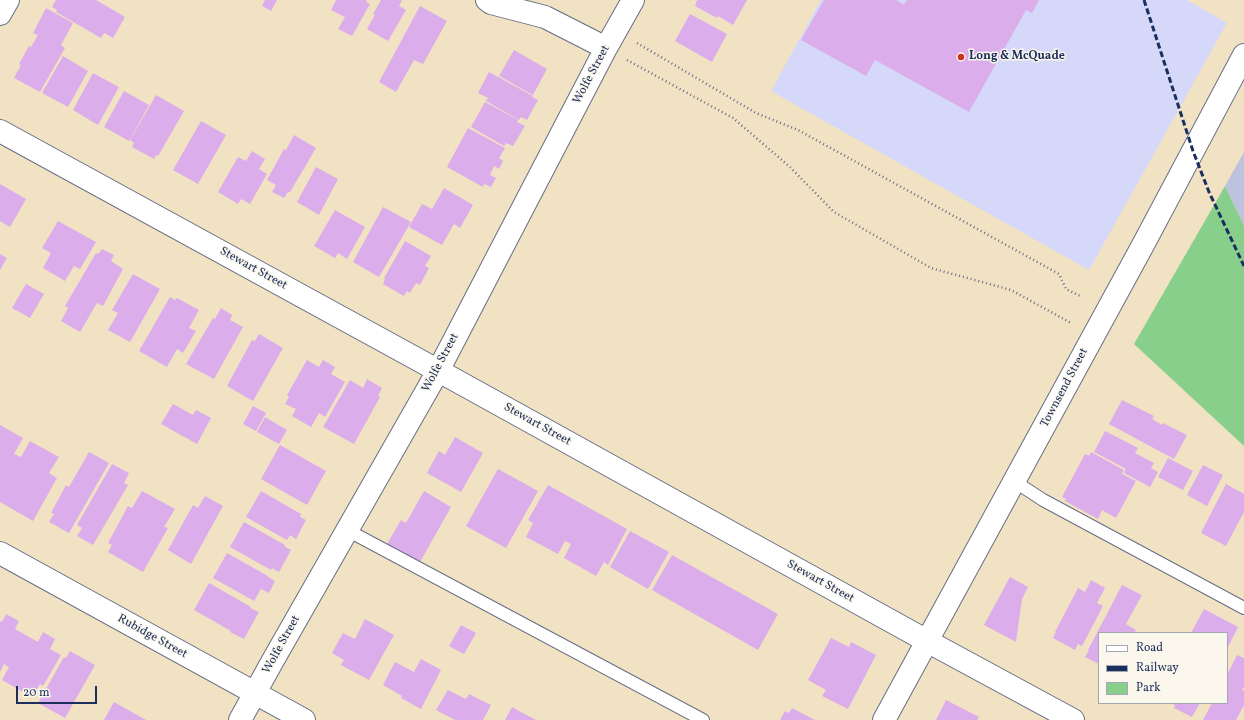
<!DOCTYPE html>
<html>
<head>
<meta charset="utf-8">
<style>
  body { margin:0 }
  #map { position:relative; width:1244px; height:720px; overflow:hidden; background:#f1e2c4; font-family:Vollkorn,serif }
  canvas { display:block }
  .legend { position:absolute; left:1098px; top:632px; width:130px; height:72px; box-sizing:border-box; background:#fbf7ec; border:1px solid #a1a7b3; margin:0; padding:5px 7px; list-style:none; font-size:12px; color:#1b2f5e }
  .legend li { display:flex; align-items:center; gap:8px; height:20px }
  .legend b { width:20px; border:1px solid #a1a7b3 }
  .scale { position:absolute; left:16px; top:686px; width:81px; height:18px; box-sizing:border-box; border:2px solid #1b2f5e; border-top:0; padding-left:5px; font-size:12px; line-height:14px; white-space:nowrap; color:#1b2f5e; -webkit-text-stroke:3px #fbf7ec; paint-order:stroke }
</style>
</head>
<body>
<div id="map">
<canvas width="1244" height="720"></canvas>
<ul class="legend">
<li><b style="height:5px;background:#fff"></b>Road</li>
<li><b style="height:5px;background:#1b2f5e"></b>Railway</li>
<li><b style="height:11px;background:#88cf8b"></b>Park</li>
</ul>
<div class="scale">20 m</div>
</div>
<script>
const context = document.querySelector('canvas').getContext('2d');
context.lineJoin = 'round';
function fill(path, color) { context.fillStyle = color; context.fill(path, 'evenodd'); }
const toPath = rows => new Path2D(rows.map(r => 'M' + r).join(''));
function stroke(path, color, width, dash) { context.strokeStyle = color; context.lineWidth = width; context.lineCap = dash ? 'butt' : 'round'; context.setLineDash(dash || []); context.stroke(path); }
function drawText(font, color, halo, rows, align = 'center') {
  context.font = font + ' Vollkorn,serif'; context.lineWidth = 3; context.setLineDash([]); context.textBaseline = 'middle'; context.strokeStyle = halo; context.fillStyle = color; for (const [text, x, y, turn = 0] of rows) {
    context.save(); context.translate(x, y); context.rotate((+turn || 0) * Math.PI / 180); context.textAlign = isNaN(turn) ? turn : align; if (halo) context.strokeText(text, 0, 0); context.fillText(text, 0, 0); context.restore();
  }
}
fill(toPath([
  [821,0,1187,0,1227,23,1089,270,771,91]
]), '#d5d8f9');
fill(toPath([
  [1244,152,1244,226,1225,186]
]), '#bdc3de');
fill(toPath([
  [1225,186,1244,226,1244,446,1134,344]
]), '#88cf8b');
fill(toPath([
  [56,0,96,0,125,17,113,38,104,33,101,38,56,12,57,10,52,7],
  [265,0,277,0,271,11,262,6],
  [336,0,367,0,366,2,370,4,352,36,338,29,345,17,331,10],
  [381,0,402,0,399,6,406,10,388,41,367,29,375,15,373,14],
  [697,0,747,0,733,25,718,16,717,18,695,6],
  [824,0,896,0,904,5,907,0,1039,0,1032,13,1026,10,969,112,875,60,866,76,801,40],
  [420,6,447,21,423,64,414,60,396,92,379,82],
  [46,8,73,23,61,45,65,48,40,92,14,78,21,65,19,64,29,46,31,47,38,35,33,33],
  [690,14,727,34,712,62,675,41],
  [514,50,547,69,533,95,499,76],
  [63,56,88,71,68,107,42,93],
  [489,72,533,96,532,97,538,100,527,120,521,117,519,120,486,101,488,98,478,93],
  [93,73,119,87,98,125,73,110],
  [124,91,149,105,129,141,104,127],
  [156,95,184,111,158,156,156,155,154,159,132,147,134,143,130,140],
  [485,102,518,120,517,122,525,126,513,146,506,143,504,146,471,127],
  [201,121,226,135,198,184,173,170],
  [468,128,505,148,499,158,503,161,499,169,494,166,490,175,496,178,491,187,484,184,483,187,447,167],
  [294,135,316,148,290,192,288,192,284,198,272,192,276,185,267,180,284,149,286,150],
  [252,151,265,159,259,169,267,174,250,204,241,199,238,204,218,192,238,157,246,161],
  [316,167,338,179,319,215,297,202],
  [0,184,26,199,10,227,0,221],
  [444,188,473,205,460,228,454,224,442,245,409,227,422,204,432,209],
  [383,207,411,222,379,277,353,262],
  [335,210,365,227,347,259,338,253,335,258,314,246],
  [58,221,96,242,80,269,74,266,65,281,43,268,51,253,42,248],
  [405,241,431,256,425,266,429,268,420,285,416,283,410,293,407,291,404,296,383,284,385,279,384,278],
  [102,249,114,255,111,261,123,269,103,306,97,303,80,332,61,321,68,308,65,306,96,253,98,254],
  [0,254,7,258,0,270],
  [133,274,160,289,130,342,108,330,118,313,112,310],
  [26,284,44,294,30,318,12,308],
  [170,297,175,300,177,298,199,310,189,328,196,331,183,353,177,349,167,367,139,351],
  [221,308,232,315,230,320,243,327,214,379,186,364,213,318,215,319],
  [259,334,283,348,253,401,227,386,252,340,255,341],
  [307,360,319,367,323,360,335,367,331,374,345,382,325,417,319,413,311,427,292,416,296,409,285,404,289,397,287,395],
  [367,379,382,388,378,396,380,397,354,444,323,427,350,380,363,388],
  [1122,400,1154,416,1152,419,1162,425,1163,423,1187,435,1174,459,1109,424],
  [173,404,193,415,196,410,211,418,197,444,161,424],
  [253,406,266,413,256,431,243,424],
  [265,417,287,430,279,444,257,432],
  [0,425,23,438,14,454,21,457,30,441,59,457,49,473,57,478,33,521,0,502],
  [1105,431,1138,448,1135,453,1154,463,1151,468,1158,472,1150,487,1124,473,1126,469,1094,452],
  [455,437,483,453,461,492,427,473,439,451,445,455],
  [280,445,326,471,307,505,261,479],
  [89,452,109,463,69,533,49,522,54,514,51,513,66,485,69,487],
  [1091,452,1124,470,1122,474,1136,481,1116,518,1102,510,1098,519,1065,501,1066,499,1062,497,1085,454,1089,456],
  [1168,458,1193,471,1183,490,1158,477],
  [112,464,129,473,124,483,128,485,93,545,77,536,82,528,77,525],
  [1203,465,1223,475,1207,506,1187,495],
  [498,469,538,491,506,548,466,526],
  [1226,484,1244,494,1244,512,1226,546,1201,533],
  [548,485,627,529,608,565,604,562,596,576,564,558,571,544,565,541,558,554,526,537,533,523,528,520],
  [142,491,175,509,164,527,168,528,143,572,108,552,112,545,108,543,128,506,132,508],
  [261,491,301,514,300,517,306,520,296,539,290,535,287,540,246,517],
  [424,491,451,507,420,562,387,544,401,520,406,523],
  [205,496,223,506,191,564,168,550,193,505,198,508],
  [244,522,285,545,284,546,291,550,279,572,272,568,271,570,230,547],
  [630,531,669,552,648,589,610,567],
  [227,553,268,576,268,577,275,581,269,593,261,589,254,601,213,578],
  [672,555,778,614,758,650,652,590],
  [1010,577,1028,587,1022,599,1016,642,984,625],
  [1091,580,1105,588,1097,603,1103,606,1082,646,1078,644,1075,650,1053,638,1056,632,1055,632,1078,588,1085,592],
  [209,583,251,607,250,608,259,612,244,639,230,632,231,631,194,610],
  [1122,585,1142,595,1126,624,1136,630,1134,633,1099,633,1099,664,1085,657,1089,650,1088,650],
  [1204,609,1238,627,1227,649,1227,633,1191,633],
  [6,614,19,621,15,629,38,642,43,632,55,639,50,649,61,655,43,686,40,684,32,697,2,680,9,667,4,664,0,672,0,621,2,622],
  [365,619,394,635,369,680,341,665,344,660,332,653,343,633,355,639],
  [461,625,476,633,464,654,449,646],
  [831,638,849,647,851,642,876,655,848,709,822,696,826,690,808,680],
  [70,651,95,665,65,718,38,703,64,657,66,658],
  [1237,655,1244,658,1244,687,1242,690,1244,691,1244,705,1236,720,1203,720,1212,703,1227,703,1227,675],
  [421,659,441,670,421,709,401,698,402,696,383,685,395,662,414,672],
  [448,690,466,699,469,694,491,705,483,720,455,720,436,710],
  [946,700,979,717,977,720,936,720],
  [114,702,146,720,104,720],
  [1171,703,1200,703,1192,717,1174,708,1175,705],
  [512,707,521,712,536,720,505,720],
  [792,708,815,720,780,720,785,711,789,713]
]), '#dbadea');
const lane = toPath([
  [1014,481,1043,500,1244,608],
  [347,530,703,720]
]);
const street = toPath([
  [487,0,491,3,545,17,606,48],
  [0,14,8,0],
  [0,131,457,381,927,641,1073,720],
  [240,720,272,662,438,371,606,48,633,0],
  [884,720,1143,245,1244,55]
]);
const secondary = toPath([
  [0,553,304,720]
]);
stroke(lane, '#666e82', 14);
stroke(street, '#666e82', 24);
stroke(secondary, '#666e82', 24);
stroke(toPath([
  [637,43,756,113,798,130,1059,274,1066,289,1080,296],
  [627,60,733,118,790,167,834,212,931,268,1011,290,1071,323]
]), '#666e82', 2.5, [1, 3]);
stroke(lane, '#fff', 12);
stroke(street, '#fff', 22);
stroke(secondary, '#fff', 22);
stroke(toPath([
  [1144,0,1193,151,1209,192,1244,266]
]), '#1b2f5e', 3, [6, 3]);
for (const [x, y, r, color] of [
  [961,57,4,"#c8321e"]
]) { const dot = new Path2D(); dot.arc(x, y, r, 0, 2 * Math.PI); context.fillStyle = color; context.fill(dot); stroke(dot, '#fbf7ec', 1.5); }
drawText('bold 12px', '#1b2f5e', '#fbf7ec', [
  ["Long & McQuade",969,57]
], 'left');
drawText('12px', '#1b2f5e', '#fbf7ec', [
  ["Wolfe Street",592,75,-62],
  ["Stewart Street",253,269,29],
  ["Wolfe Street",441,363,-62],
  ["Townsend Street",1065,388,-62],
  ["Stewart Street",537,425,29],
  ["Stewart Street",820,582,29],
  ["Rubidge Street",152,637,29],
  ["Wolfe Street",282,645,-61]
]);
</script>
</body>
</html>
